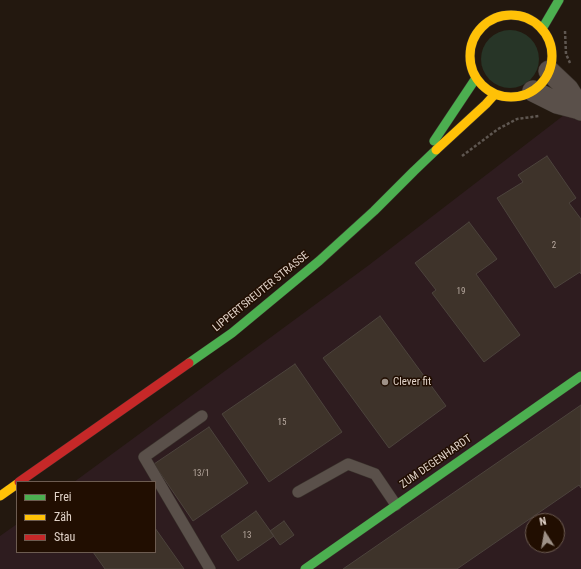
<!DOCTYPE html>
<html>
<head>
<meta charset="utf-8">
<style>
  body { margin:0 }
  #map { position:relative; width:581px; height:569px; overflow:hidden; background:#23180f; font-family:"Roboto Condensed",sans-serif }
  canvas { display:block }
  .legend { position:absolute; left:16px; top:481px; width:140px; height:72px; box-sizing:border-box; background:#210e01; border:1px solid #6d5c51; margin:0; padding:5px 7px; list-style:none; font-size:12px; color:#e0d2c8 }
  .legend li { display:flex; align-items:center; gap:8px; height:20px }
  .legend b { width:20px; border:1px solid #6d5c51 }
  .north { position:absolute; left:525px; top:513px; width:40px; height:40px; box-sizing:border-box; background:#210e01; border:1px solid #6d5c51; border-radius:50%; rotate:349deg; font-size:11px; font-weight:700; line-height:16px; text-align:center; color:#e0d2c8 }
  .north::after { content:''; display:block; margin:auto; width:14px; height:18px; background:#9e9187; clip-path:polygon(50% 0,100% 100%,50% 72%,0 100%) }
</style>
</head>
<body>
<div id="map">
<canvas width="581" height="569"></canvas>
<ul class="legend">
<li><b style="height:5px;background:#4caf50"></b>Frei</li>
<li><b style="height:5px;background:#ffc107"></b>Zäh</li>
<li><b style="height:5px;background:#c62828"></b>Stau</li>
</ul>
<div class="north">N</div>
</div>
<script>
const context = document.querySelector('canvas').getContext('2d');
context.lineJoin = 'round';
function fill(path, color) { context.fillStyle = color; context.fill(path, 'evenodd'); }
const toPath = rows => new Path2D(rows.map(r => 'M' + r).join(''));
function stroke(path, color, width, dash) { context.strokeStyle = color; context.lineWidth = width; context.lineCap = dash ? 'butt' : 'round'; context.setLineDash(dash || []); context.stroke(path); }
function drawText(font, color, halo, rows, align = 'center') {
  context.font = font + ' "Roboto Condensed",sans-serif'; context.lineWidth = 3; context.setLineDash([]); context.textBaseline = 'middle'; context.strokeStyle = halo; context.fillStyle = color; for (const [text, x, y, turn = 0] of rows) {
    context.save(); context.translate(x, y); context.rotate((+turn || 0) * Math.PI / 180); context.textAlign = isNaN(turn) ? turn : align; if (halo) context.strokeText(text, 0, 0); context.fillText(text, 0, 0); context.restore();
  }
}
fill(toPath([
  [581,102,581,569,0,569,0,536,17,524,17,552,155,552,155,482,74,482,369,265],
  [533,521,557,521,557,545,533,545]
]), '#2e1c1f');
fill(toPath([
  '481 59a29 29 0 1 1 58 0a29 29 0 1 1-58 0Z'
]), '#273527');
const building = toPath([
  [547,156,576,198,569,203,581,219,581,274,580,272,555,288,497,198,523,182,518,175,547,156],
  [469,222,497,259,476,274,520,335,484,362,432,293,436,290,415,263,469,222],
  [380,316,446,406,389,448,323,358,380,316],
  [295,364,342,432,269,482,222,414,295,364],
  [581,405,581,488,579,485,457,569,343,569,581,405],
  [209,427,248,483,193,521,154,464,209,427],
  [256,511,274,536,238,561,221,536,256,511],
  [284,521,294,535,280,545,270,531,284,521],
  [155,528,184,569,105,569,93,552,155,552,155,528]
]);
fill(building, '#3e332a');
stroke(building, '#4c433c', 1);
const lane = toPath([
  [202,416,144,457,210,569],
  [298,492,348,464,375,474,396,505]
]);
const street = toPath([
  [549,71,568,89,581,110],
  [533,91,557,103,580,109]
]);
const fast = toPath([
  [542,29,559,0],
  [434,141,476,78],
  [189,363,232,333,319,261,374,211,414,171,436,150],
  [305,569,581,376]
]);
const slow = toPath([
  '470 56a41 41 0 1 1 82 0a41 41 0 1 1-82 0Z',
  [436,150,486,104,495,94],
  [0,496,17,484]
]);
const jam = toPath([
  [19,482,189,363]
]);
stroke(lane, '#3a322c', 12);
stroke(street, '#3a322c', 22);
stroke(fast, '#3a322c', 10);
stroke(slow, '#3a322c', 10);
stroke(jam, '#3a322c', 10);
stroke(toPath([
  [565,31,566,54,570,63],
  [462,156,498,129,517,119,539,116]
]), '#5f5751', 2.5, [3, 2]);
stroke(lane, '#5a504a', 11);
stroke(street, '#5a504a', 21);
stroke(fast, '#4caf50', 9);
stroke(slow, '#ffc107', 9);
stroke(jam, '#c62828', 9);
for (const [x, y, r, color] of [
  [385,382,4,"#9e9187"]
]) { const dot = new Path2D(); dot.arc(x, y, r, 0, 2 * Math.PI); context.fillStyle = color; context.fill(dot); stroke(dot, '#210e01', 1.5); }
drawText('9px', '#b8aaa0', null, [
  ["2",554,246],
  ["19",461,292],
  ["15",282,423],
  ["13/1",201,474],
  ["13",247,536]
]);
drawText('11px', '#e0d2c8', '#210e01', [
  ["LIPPERTSREUTER STRASSE",261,292,-39],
  ["ZUM DEGENHARDT",436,462,-35]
]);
drawText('11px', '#e0d2c8', '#210e01', [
  ["Clever fit",393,382]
], 'left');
</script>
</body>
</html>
